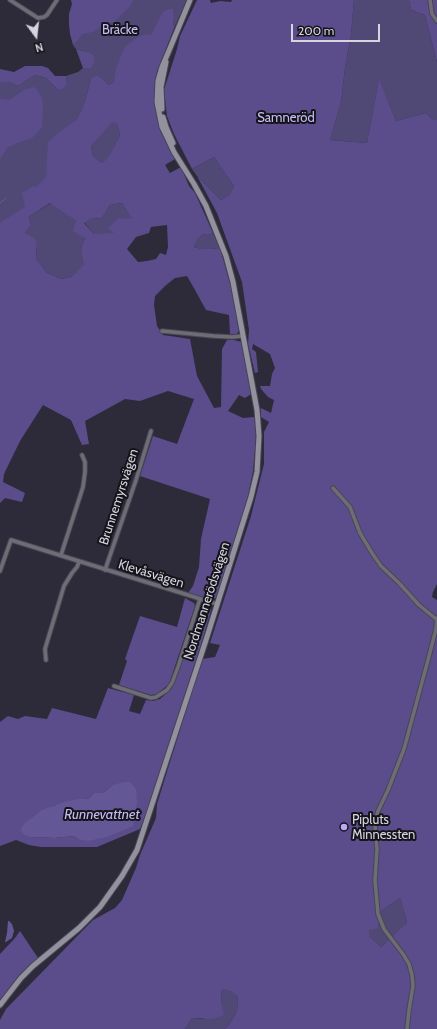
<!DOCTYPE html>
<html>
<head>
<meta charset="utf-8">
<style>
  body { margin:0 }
  #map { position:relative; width:437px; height:1029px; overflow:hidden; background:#2d2b39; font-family:Cabin,sans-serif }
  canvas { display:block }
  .north { position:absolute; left:16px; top:16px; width:40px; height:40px; -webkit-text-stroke:3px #15141b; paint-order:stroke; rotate:165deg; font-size:11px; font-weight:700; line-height:16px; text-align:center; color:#d6d5df }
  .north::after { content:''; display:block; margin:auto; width:14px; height:18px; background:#d6d5df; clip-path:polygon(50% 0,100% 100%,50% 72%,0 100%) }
  .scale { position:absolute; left:291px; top:24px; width:89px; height:18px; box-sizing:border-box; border:2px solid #d6d5df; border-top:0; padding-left:5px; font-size:12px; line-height:14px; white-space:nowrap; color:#d6d5df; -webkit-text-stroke:3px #15141b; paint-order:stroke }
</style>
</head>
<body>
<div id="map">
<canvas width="437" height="1029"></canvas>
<div class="north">N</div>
<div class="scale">200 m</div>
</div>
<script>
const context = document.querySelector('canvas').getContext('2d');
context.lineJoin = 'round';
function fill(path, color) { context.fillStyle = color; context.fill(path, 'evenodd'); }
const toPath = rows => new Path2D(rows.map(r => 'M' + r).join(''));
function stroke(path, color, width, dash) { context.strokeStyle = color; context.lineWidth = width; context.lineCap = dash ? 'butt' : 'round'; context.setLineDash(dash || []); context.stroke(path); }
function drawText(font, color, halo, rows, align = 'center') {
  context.font = font + ' Cabin,sans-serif'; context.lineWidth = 4; context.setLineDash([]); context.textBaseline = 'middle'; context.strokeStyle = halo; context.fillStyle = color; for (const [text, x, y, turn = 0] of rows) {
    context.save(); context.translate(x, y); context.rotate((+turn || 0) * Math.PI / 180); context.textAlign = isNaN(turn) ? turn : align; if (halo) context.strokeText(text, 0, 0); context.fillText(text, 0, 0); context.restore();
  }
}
fill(toPath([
  [97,0,187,0,174,28,174,20,114,82,109,85,103,79,91,78,86,98,81,111,76,120,53,138,57,183,0,233,0,148,23,90,10,101,0,98,0,82,9,82,18,86,35,75,46,78,58,90,67,84,66,76,78,72,83,68,90,68,88,52,76,49,73,45,79,40],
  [354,0,409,0,411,10,425,15,437,62,437,120,433,120,426,113,396,121,379,80,367,143,330,140,341,102,345,68,351,35],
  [111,121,117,124,120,135,109,158,102,163,93,156,91,146],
  [214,157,234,186,229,195,221,200,197,176,192,169],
  [51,203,76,221,85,238,81,248,85,265,71,277,61,279,46,272,36,258,37,245,25,233,31,226,29,217],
  [122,203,133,220,115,234,94,234,84,222,90,219,102,218,110,205],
  [213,233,220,248,210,249,202,249,194,247,198,239,203,234,208,235],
  [400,898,407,922,381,947,369,936,369,930,379,912],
  [222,989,231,990,238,997,237,1011,229,1025,225,1029,185,1029,192,1018,203,1019,221,1003]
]), '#514975');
fill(toPath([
  [71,0,133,0,130,6,114,22,107,23,93,32,82,34,79,40,73,45,70,34,69,24,69,14,72,4],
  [197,0,210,0,211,3,220,1,231,2,232,0,354,0,351,35,345,68,341,102,330,140,367,143,379,79,396,121,426,113,433,120,437,120,437,584,433,592,432,597,437,600,437,1029,225,1029,229,1025,237,1011,238,997,231,991,222,989,221,1003,224,1015,212,1019,192,1018,185,1029,0,1029,0,1020,6,1009,93,920,115,908,122,900,136,868,140,855,156,818,157,804,202,659,215,657,220,645,210,643,251,516,264,464,264,432,269,422,261,417,261,408,271,413,274,400,268,397,261,389,260,386,270,386,272,374,275,368,270,354,253,344,252,349,256,352,258,372,255,373,248,344,249,330,242,282,217,213,197,176,221,200,229,195,234,186,214,157,192,169,174,134,167,116,164,90,177,49,180,36],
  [400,898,407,922,381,947,369,936,369,930,378,928,379,912],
  [409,0,437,0,437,62,425,15,411,10],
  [169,9,173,9,174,28,157,72,155,90,156,104,158,121,162,132,175,159,165,165,170,173,181,167,189,186,195,193,213,233,208,235,203,234,198,239,194,247,202,249,210,249,220,248,231,287,239,330,237,334,230,334,229,315,206,310,195,290,187,276,175,278,165,286,155,296,154,305,157,326,163,335,190,339,197,376,214,408,221,407,222,349,227,340,234,340,242,342,251,394,245,398,239,395,228,411,243,418,254,417,255,423,256,438,253,471,248,496,216,598,210,599,188,593,193,586,199,567,201,539,210,499,140,476,153,436,177,444,194,399,168,391,140,401,125,399,85,421,89,444,82,445,71,420,43,405,20,441,4,474,3,482,25,493,22,502,5,498,0,503,0,223,25,207,22,193,34,186,36,187,46,177,48,142,58,133,76,120,81,111,86,98,91,78,96,76,103,79,109,85,114,82,116,69,121,56,126,46,135,39,143,35,151,35,163,12],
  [112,122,117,124,120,135,109,157,102,163,93,156,91,146],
  [50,203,76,221,73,231,85,238,81,248,84,265,71,277,61,279,46,272,36,258,37,245,35,239,25,233,31,226,29,217],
  [122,203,132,219,119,218,108,228,114,233,94,234,84,223,90,219,102,218,110,205],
  [167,225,168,247,166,255,160,253,156,259,147,261,138,262,127,249,136,237,149,233,151,227],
  [76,49,88,52,94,56,94,61,92,67,90,68,83,68],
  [25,66,42,66,48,68,55,76,66,76,67,84,63,88,58,90,46,78,35,75,18,86,9,82,0,82,0,69,14,72],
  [35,87,42,98,43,110,42,127,32,138,23,141,8,147,0,159,0,98,10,100,23,90],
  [185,598,192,602,194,603,195,606,169,684,157,694,151,695,119,685,127,661,125,659,140,616,177,627],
  [205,605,210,608,211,610,203,638,147,811,140,829,97,847,41,847,29,845,16,840,0,846,0,722,8,716,18,719,25,716,47,719,52,708,96,719,108,688,134,695,129,711,140,714,146,700,153,701,160,699,170,690,174,684,200,609],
  [113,785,78,839,74,836,55,838,31,837,53,806,82,798,88,799,94,793,103,793],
  [20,931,38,958,23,973,0,1000,0,954,15,938]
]), '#5b4d8c');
fill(toPath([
  [124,782,130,782,136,789,137,802,133,826,107,837,88,841,78,839,74,836,55,838,31,837,23,834,21,831,22,827,25,823,42,810,64,802,82,798,88,799,94,793,103,793,113,785],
  [8,921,9,921,12,924,14,931,12,938,6,942,5,942,7,933]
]), '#645796');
stroke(toPath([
  [0,203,6,198]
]), '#645796', 1);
const minor = toPath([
  [10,0,38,18,44,17,47,15,57,0],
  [430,0,432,14,437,21],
  [162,331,214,336,232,337,243,336],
  [333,488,350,507,360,533,372,553,381,566,399,583,419,605,436,619],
  [61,555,83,487,85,472,85,462,82,455],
  [105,570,136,480,151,431],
  [0,571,11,540,217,604],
  [46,660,45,649,64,586,72,573,77,567,79,562],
  [114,686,151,698,156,697,167,690,172,683,178,667,200,599],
  [407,1029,409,1010,413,986,412,975,409,964,403,954,384,929,378,914,375,880,377,849,375,830,376,819,378,811,388,790,404,749,428,660,436,629,437,618]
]);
const secondary = toPath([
  [162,109,161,87,166,62],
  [163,117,166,127,173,143],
  [0,1005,21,978,33,966,79,928,100,907,122,876,137,850,206,640,251,497,257,472,259,436,257,410,233,282,226,256,206,206,194,184,174,152,167,137,162,127,157,102,158,81,162,67,168,53,190,0]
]);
stroke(minor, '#484654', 5.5);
stroke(secondary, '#484654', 7);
stroke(minor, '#6e6d75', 3.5);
stroke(secondary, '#92919d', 5);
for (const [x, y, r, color] of [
  [344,827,4,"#b8abf7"]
]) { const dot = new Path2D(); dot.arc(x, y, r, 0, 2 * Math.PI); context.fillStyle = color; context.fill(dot); stroke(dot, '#15141b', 1.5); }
drawText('13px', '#c7bef6', '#15141b', [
  ["Bräcke",120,30],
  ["Samneröd",286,118]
]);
drawText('13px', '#d6d5df', '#15141b', [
  ["Brunnemyrsvägen",119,497,-72],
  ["Klevåsvägen",151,574,17],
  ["Nordmannerödsvägen",207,601,-72]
]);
drawText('13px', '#d6d5df', '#15141b', [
  ["Pipluts",352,820],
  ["Minnessten",352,835]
], 'left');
drawText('italic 14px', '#c5bcf4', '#15141b', [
  ["Runnevattnet",102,815]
]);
</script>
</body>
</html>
